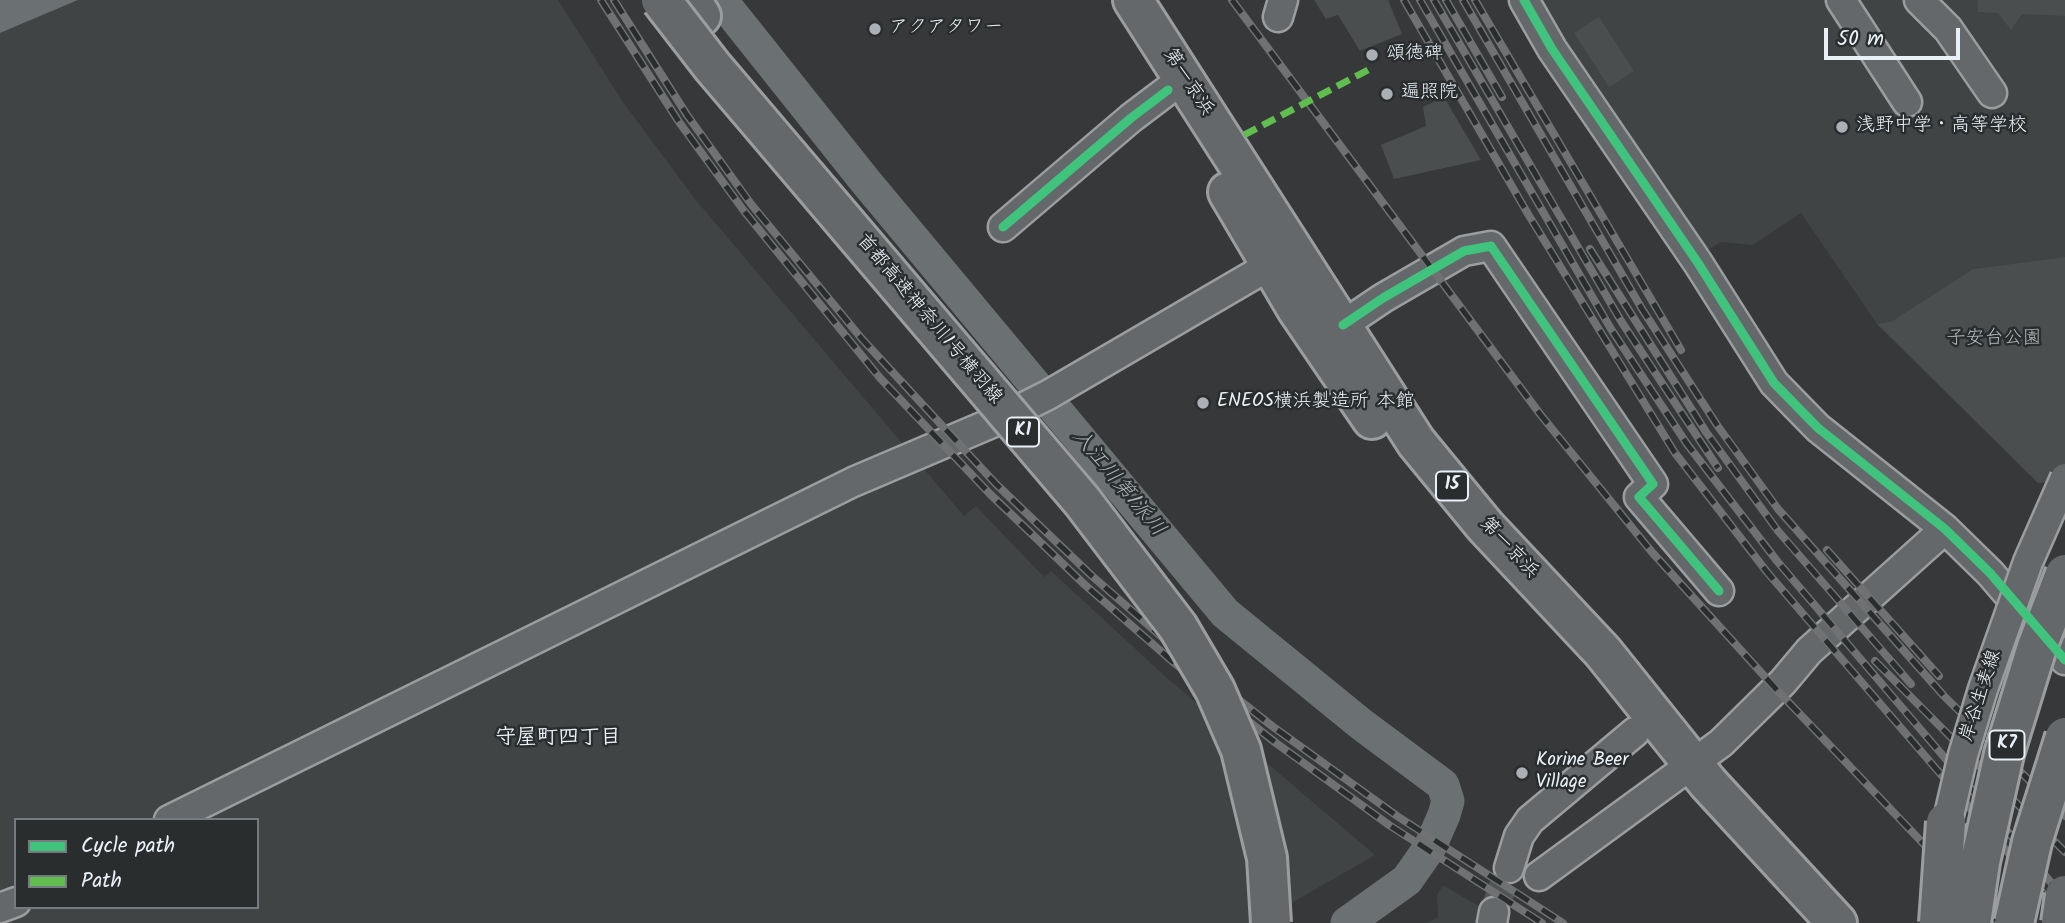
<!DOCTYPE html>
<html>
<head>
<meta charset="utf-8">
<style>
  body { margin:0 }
  #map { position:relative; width:2065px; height:923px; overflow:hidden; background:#363839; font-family:Kalam,sans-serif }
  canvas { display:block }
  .legend { position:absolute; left:14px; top:818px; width:245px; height:91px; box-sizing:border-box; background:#2a2d2e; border:2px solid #767b7f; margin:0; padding:9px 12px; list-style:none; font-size:21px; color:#e8f1f8 }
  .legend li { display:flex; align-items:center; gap:14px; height:35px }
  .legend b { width:35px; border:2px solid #767b7f }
  .scale { position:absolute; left:1824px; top:28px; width:136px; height:32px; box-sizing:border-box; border:4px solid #e8f1f8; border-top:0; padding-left:9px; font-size:21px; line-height:24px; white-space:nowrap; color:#e8f1f8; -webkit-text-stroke:5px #2a2d2e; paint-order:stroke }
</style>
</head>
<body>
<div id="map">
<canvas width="2065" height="923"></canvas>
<ul class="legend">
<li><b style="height:9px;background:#40c37c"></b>Cycle path</li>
<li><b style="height:9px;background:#5fbe4e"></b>Path</li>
</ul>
<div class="scale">50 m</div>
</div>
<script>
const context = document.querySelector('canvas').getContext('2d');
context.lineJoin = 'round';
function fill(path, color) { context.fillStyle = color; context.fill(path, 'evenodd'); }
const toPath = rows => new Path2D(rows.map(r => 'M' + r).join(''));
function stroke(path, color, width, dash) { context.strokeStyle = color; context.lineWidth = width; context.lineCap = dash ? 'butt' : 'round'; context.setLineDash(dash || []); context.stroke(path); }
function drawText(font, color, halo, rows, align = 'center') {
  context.font = font + ' Kalam,"Klee One",sans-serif'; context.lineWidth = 5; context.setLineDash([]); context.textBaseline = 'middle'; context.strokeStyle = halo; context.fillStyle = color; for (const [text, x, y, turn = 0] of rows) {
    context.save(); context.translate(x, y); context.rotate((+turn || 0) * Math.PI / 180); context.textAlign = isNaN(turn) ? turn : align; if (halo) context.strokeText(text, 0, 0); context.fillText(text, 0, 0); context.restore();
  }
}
fill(toPath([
  [78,0,558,0,623,102,695,199,964,516,976,506,1044,577,1051,571,1166,677,1375,855,1257,923,7,923,0,899,0,33],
  [16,820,257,820,257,907,16,907],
  [1539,0,2065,0,2065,257,1973,269,1892,321,1877,324,1801,213,1753,245,1721,242,1707,250,1695,229,1690,232,1563,41],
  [1443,885,1507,923,1427,923,1438,917,1437,895]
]), '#404445');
fill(toPath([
  [1314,0,1388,0,1402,34,1360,51,1338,15,1326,19],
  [1978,0,2065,0,2065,16,2022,14,2011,30,1998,13,1978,12],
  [1599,17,1634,71,1609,87,1574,33],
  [1444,97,1481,160,1394,179,1381,145,1426,126,1423,107],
  [2065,257,2065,480,2038,483,1877,324,1892,321,1973,269]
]), '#4a4e4f');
fill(toPath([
  [0,0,78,0,0,33]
]), '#6b7073');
stroke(toPath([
  [721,0,866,182,1225,613,1361,724,1443,785,1448,801,1444,815,1430,847,1407,880,1347,923]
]), '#6b7073', 33);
stroke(toPath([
  [1494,912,1509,868]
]), '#515456', 28, [28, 14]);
const minor = toPath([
  [1524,0,1552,49,1698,263,1774,383,1818,428,1945,529,1990,573,2065,660],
  [1841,0,1907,102],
  [1919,0,1948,29,1992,93],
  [1278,17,1283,0],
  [1003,227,1131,118,1168,90],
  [1343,325,1383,298,1464,251,1491,246,1653,484,1639,497,1719,591],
  [169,820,853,482,994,422,1048,395,1286,256],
  [1509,868,1519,836,1530,820,1635,732],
  [1539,876,1721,743,1783,682,1809,651,1945,529],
  [0,908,16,902],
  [1492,923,1494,912]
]);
const highway = toPath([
  [691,0,701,16],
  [1133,0,1416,442,1485,526,1603,652,1708,783,1837,923],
  [1228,192,1297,309,1372,419]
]);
stroke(minor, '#9b9d9f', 33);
stroke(highway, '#9b9d9f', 44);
stroke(minor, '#65686b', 28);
stroke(highway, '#65686b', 38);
const rail = toPath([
  [601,0,679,122,744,211,880,378,990,494,1085,585,1172,661,1276,743,1389,825,1542,923],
  [614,0,687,115,751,204,862,339,996,484,1092,576,1186,658,1272,726,1397,816,1563,923],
  [1232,0,1540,414,1651,551,1776,689,1999,923],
  [1404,0,1528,214,1675,453,1767,572,2065,919],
  [1420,0,1611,329,1687,444,1777,561,2065,899],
  [1434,0,1621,321,1718,468],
  [1446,0,1502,97],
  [1463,0,1642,309,1717,425,1778,509,1944,696,2065,816],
  [1475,0,1681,350],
  [1590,249,1706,432,1778,531,1911,684],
  [1827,550,1939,676],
  [1875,661,2065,852]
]);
stroke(rail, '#6f7172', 8);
stroke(rail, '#2a2d2e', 5, [16]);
const minorBridge = toPath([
  [1943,841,1963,755,1983,689,2028,562,2065,478]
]);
const highwayBridge = toPath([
  [661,0,712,66,1082,501,1178,627,1215,690,1241,750,1267,858,1271,923],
  [1939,923,1946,822],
  [1971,923,1980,862,2004,754,2037,647,2065,574],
  [2014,923,2032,842,2065,737],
  [2061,923,2065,895]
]);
stroke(minorBridge, '#9b9d9f', 33, []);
stroke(highwayBridge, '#9b9d9f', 44, []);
stroke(minorBridge, '#65686b', 28);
stroke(highwayBridge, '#65686b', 38);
stroke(toPath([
  [1244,135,1368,70]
]), '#5fbe4e', 7, [14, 7]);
stroke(toPath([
  [1524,0,1552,49,1698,263,1774,383,1818,428,1945,529,1990,573,2065,660],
  [1003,227,1131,118,1168,90],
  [1343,325,1383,298,1464,251,1491,246,1653,484,1639,497,1719,591]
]), '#40c37c', 9);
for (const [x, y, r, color] of [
  [875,29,7,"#aab0b5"],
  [1372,55,7,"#aab0b5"],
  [1387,94,7,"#aab0b5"],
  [1842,127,7,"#aab0b5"],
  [1203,403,7,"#aab0b5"],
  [1522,773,7,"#aab0b5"]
]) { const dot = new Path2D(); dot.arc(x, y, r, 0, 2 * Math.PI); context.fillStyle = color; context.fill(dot); stroke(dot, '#2a2d2e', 2.5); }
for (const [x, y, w] of [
  [1023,432,32],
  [1452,486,32],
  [2007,745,35]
]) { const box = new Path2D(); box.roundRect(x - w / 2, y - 14.5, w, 29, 5); context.fillStyle = '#2a2d2e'; context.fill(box); stroke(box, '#e8f1f8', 2); }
drawText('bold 18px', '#e8f1f8', null, [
  ["K1",1023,432],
  ["15",1452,486],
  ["K7",2007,745]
]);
drawText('19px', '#e8f1f8', '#2a2d2e', [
  ["アクアタワー",889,29],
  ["頌徳碑",1386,55],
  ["遍照院",1401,94],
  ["浅野中学・高等学校",1856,127],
  ["ENEOS横浜製造所 本館",1217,403],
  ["Korine Beer",1536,762],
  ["Village",1536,784]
], 'left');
drawText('19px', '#e8f1f8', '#2a2d2e', [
  ["第一京浜",1187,83,57],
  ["首都高速神奈川1号横羽線",928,320,50],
  ["第一京浜",1508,549,47],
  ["岸谷生麦線",1982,696,-72]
]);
drawText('19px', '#b2b9be', '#2a2d2e', [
  ["子安台公園",1994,340]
]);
drawText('italic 21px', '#acb3b8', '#2a2d2e', [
  ["入江川第1派川",1117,484,50]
]);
drawText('bold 21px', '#e8f1f8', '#2a2d2e', [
  ["守屋町四丁目",558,739]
]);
</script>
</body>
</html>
